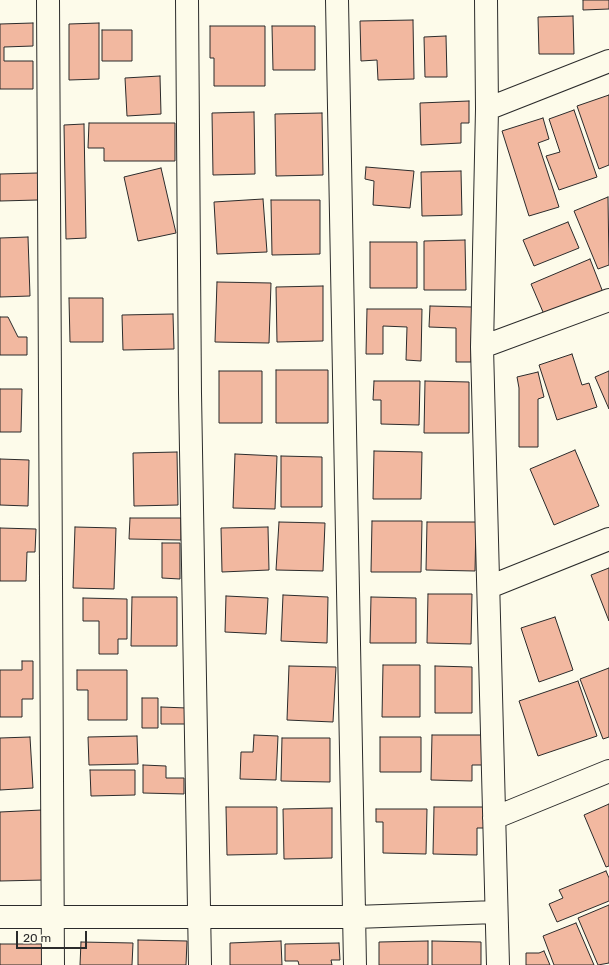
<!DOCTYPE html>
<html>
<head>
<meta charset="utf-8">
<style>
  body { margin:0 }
  #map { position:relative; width:609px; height:965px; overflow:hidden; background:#fdfbea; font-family:Rubik,sans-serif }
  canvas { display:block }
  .scale { position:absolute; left:16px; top:931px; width:71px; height:18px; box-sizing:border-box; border:2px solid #2b2b2b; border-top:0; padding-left:5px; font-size:12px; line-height:14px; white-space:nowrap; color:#2b2b2b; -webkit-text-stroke:3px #fdfbea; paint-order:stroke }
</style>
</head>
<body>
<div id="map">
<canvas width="609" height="965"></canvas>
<div class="scale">20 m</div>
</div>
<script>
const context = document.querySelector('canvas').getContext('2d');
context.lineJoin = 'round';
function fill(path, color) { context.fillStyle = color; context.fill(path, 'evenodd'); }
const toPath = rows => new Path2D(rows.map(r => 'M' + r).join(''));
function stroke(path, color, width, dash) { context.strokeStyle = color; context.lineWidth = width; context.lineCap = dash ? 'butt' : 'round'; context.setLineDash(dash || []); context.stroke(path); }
const building = toPath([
  [583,0,609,0,609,9,583,10,583,0],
  [573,16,574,54,539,54,538,17,573,16],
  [413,20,414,79,378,80,377,60,361,61,360,21,413,20],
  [33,23,33,46,4,47,4,61,33,61,33,89,0,89,0,24,33,23],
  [99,23,99,79,69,80,69,24,99,23],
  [210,26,265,26,265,86,214,86,214,58,210,58,210,26],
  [272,26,315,26,315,70,273,70,272,26],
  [102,30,132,30,132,61,102,61,102,30],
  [446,36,447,77,425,77,424,37,446,36],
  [160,76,161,114,127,116,125,78,160,76],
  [609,95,609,165,599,169,577,106,609,95],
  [469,101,469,123,461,123,461,143,421,145,420,103,469,101],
  [574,110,597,177,559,190,546,156,560,152,549,119,574,110],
  [254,112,255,174,213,175,212,113,254,112],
  [322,113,323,175,276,176,275,114,322,113],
  [543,118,549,139,538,143,559,207,529,216,502,131,543,118],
  [89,123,175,123,175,161,104,161,104,148,88,148,89,123],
  [84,124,86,238,66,239,64,125,84,124],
  [366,167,414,171,410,208,373,205,374,181,365,179,366,167],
  [161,168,176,233,138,241,124,177,161,168],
  [461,171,462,215,422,216,421,172,461,171],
  [38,173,38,200,0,201,0,174,38,173],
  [608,197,609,265,598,269,574,211,608,197],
  [263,199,267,252,217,254,214,202,263,199],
  [271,200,320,200,320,254,272,255,271,200],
  [568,222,579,248,534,266,523,240,568,222],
  [28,237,30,296,0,297,0,238,28,237],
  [465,240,466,290,424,290,424,241,465,240],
  [370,242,417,242,417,288,370,288,370,242],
  [590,259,604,295,546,319,531,284,590,259],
  [217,282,271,283,269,343,215,342,217,282],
  [323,286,323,341,277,342,276,287,323,286],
  [69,298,103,298,103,342,70,342,69,298],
  [430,306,472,307,471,362,456,362,456,328,429,327,430,306],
  [367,309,422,309,421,361,406,360,407,327,383,326,383,354,366,354,367,309],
  [173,314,174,349,123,350,122,315,173,314],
  [0,317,8,317,18,337,27,337,27,355,0,355,0,317],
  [572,354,582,385,589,383,597,407,557,420,539,365,572,354],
  [276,370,328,370,328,423,276,423,276,370],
  [219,371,262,371,262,423,219,423,219,371],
  [609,371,609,409,595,377,609,371],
  [538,372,544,397,538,399,538,447,519,447,519,388,517,377,538,372],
  [374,381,420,381,419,425,381,424,381,400,373,400,374,381],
  [425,381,469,382,469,433,424,433,425,381],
  [0,389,22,389,21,432,0,432,0,389],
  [575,450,599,506,554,525,530,469,575,450],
  [374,451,422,452,421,499,373,499,374,451],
  [177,452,178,505,134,506,133,453,177,452],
  [235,454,277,456,275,509,233,508,235,454],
  [281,456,322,457,322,507,281,507,281,456],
  [0,459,29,460,28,506,0,505,0,459],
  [130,518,181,518,181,540,129,539,130,518],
  [372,521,422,521,421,572,371,572,372,521],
  [279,522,325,523,323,571,276,570,279,522],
  [427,522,476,522,475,571,426,570,427,522],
  [75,527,116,528,114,589,73,588,75,527],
  [268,527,269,570,222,572,221,528,268,527],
  [0,528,36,529,35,552,27,552,26,581,0,581,0,528],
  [162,543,180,543,180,579,162,578,162,543],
  [609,568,609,621,591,575,609,568],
  [428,594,472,594,471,644,427,643,428,594],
  [283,595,328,597,327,643,281,641,283,595],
  [226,596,268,598,266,634,225,632,226,596],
  [132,597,177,597,177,646,131,646,132,597],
  [371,597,416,598,416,643,370,643,371,597],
  [83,598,127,599,127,639,118,639,118,654,99,654,99,621,83,621,83,598],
  [555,617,573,670,539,682,521,628,555,617],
  [22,661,33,661,33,699,22,699,22,717,0,717,0,670,22,670,22,661],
  [383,665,420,665,420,717,382,717,383,665],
  [289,666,336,667,333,722,287,720,289,666],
  [435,666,472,667,472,713,435,713,435,666],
  [609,668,609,737,603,739,580,679,609,668],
  [77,670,127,670,127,720,88,720,88,690,77,690,77,670],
  [578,681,597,736,538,756,519,701,578,681],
  [142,698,158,698,158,728,142,728,142,698],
  [161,707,187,708,187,724,161,724,161,707],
  [254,735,278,736,276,780,240,779,241,752,253,752,254,735],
  [432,735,483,735,483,765,472,765,472,781,431,780,432,735],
  [137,736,138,764,89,765,88,737,137,736],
  [30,737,33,788,0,790,0,738,30,737],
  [380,737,421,737,421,772,380,772,380,737],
  [282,738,330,738,330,782,281,781,282,738],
  [143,765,166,766,166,778,184,778,184,794,143,793,143,765],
  [90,770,135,770,135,795,91,796,90,770],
  [609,804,609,866,606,867,584,815,609,804],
  [226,807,277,807,277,854,227,855,226,807],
  [434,807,487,807,486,828,477,828,477,855,433,854,434,807],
  [332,808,332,858,284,859,283,809,332,808],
  [376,809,427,809,426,854,383,853,383,822,376,822,376,809],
  [42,810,45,880,0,881,0,812,42,810],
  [606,871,609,878,609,901,557,922,549,904,563,898,559,890,606,871],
  [609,905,609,963,598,965,578,918,609,905],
  [576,923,594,965,554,965,543,936,576,923],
  [138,940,187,941,186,965,138,965,138,940],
  [281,941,282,965,230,965,230,943,281,941],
  [428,941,428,965,379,965,379,942,428,941],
  [432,941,481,942,481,965,432,965,432,941],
  [81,942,133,943,132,965,80,965,81,942],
  [339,943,340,960,331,960,332,965,299,965,298,961,285,961,285,944,339,943],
  [0,944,46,944,46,965,0,965,0,944],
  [544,951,550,965,526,965,526,953,539,953,544,951]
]);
fill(building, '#f2b8a0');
stroke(building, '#2b2b2b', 1);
const minor = toPath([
  [48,0,53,965],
  [187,0,190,393,200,965],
  [337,0,355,965],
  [486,0,487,109,482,347,498,965],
  [487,109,609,61],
  [482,347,609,300],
  [489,587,609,539],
  [494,818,609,771],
  [0,917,355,917,496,912]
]);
stroke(minor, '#2b2b2b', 24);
stroke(minor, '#fdfbea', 22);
</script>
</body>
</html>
